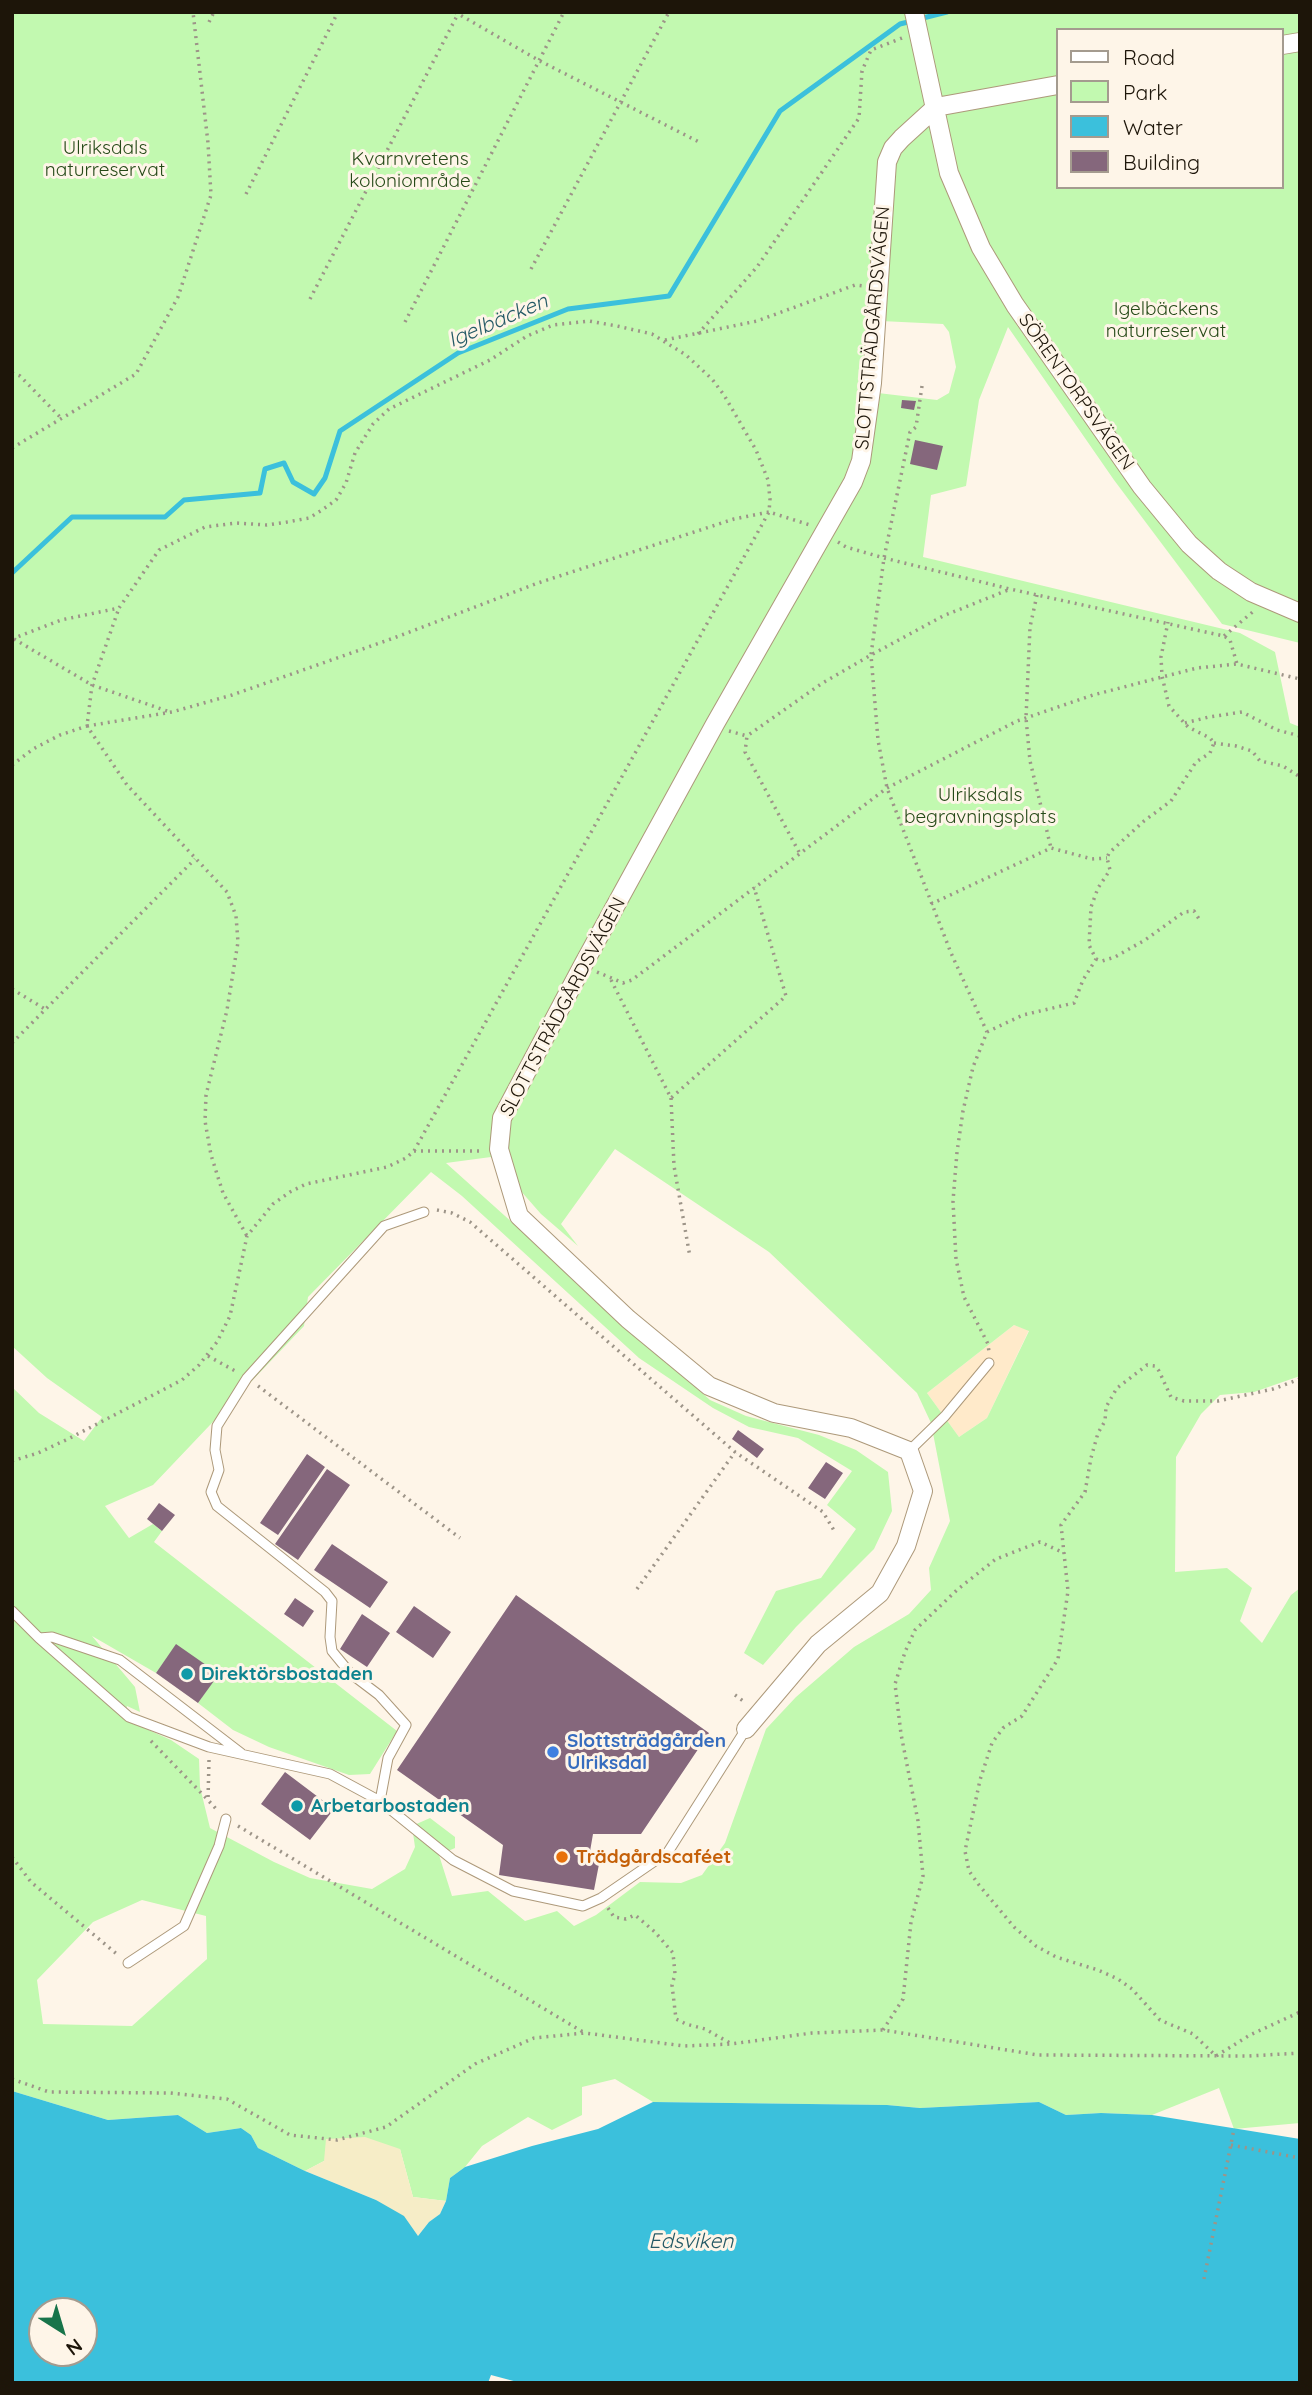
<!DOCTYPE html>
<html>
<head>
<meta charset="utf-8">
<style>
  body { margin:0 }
  #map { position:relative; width:1312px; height:2395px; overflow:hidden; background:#fef5e8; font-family:Quicksand,sans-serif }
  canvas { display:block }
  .frame { position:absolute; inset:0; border:14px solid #1d1509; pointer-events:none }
  .legend { position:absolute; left:1056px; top:28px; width:228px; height:161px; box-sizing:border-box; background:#fef5e8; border:2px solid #a49b8f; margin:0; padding:9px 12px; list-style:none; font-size:21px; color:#1d1509 }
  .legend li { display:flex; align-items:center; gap:14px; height:35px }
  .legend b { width:35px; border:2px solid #a49b8f }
  .north { position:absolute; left:28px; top:2297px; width:70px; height:70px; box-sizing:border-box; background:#fef5e8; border:2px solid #a49b8f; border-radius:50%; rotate:143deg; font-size:19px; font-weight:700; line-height:28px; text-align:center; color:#1d1509 }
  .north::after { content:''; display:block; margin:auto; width:24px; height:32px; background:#18744a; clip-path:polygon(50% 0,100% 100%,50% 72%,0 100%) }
</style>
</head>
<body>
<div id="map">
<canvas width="1312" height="2395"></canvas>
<div class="frame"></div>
<ul class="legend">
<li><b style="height:9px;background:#fff"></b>Road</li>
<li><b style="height:19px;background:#c2f9b0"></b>Park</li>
<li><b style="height:19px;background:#3bc0dc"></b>Water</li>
<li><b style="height:19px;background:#85677c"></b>Building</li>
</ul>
<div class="north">N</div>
</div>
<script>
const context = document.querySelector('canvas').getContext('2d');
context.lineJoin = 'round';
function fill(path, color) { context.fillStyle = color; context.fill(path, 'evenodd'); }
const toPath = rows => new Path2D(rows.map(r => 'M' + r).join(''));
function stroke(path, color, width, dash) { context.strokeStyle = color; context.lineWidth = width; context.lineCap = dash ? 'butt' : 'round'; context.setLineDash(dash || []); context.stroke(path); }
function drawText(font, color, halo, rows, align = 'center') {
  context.font = font + ' Quicksand,sans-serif'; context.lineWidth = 6; context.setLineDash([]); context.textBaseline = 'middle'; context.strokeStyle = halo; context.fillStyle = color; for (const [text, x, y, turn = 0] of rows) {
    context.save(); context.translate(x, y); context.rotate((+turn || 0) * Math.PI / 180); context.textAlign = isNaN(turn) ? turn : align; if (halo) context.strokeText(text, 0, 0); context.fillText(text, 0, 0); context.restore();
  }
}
fill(toPath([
  [1014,1325,1029,1330,987,1418,959,1437,927,1393]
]), '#ffeaca');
fill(toPath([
  [12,12,1300,12,1300,643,1222,624,1114,480,1008,327,979,400,966,486,931,495,923,557,1240,633,1275,652,1290,723,1300,727,1300,1376,1254,1392,1220,1395,1201,1414,1176,1457,1175,1572,1227,1568,1252,1588,1240,1621,1262,1643,1291,1595,1300,1588,1300,2123,1234,2129,1219,2088,1152,2115,1101,2113,1066,2115,1039,2102,920,2108,887,2105,653,2102,615,2079,582,2087,582,2115,552,2130,528,2117,482,2146,465,2167,450,2178,446,2201,413,2197,400,2149,324,2161,305,2171,258,2148,251,2135,241,2128,207,2133,178,2115,108,2120,12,2091,12,1387,39,1413,84,1441,102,1417,47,1378,12,1346],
  [1058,30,1282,30,1282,187,1058,187],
  [881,321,943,324,949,332,956,367,949,393,937,400,878,393],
  [615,1149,769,1252,917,1393,931,1423,950,1521,929,1568,931,1590,909,1614,854,1647,796,1697,766,1729,725,1843,702,1875,681,1883,640,1882,596,1915,574,1926,557,1911,525,1921,488,1891,452,1896,439,1855,455,1848,455,1837,430,1818,412,1826,415,1847,405,1869,372,1889,310,1878,274,1862,210,1828,200,1787,199,1759,171,1740,124,1719,127,1706,140,1712,135,1687,92,1636,156,1673,176,1645,218,1674,198,1703,233,1730,269,1747,349,1775,370,1774,397,1731,154,1542,162,1531,153,1524,129,1538,105,1506,153,1485,304,1326,308,1297,431,1172,462,1196,639,1358,713,1408,749,1427,798,1438,852,1471,827,1505,856,1529,821,1578,776,1591,744,1653,763,1665,796,1627,874,1549,892,1511,888,1472,856,1450,819,1435,746,1416,710,1400,446,1163,491,1157,541,1214,578,1246,561,1224],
  [1014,1325,1029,1331,987,1418,959,1437,927,1393],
  [142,1900,206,1916,207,1959,132,2026,43,2024,37,1980,93,1922]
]), '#c2f9b0');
fill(toPath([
  [365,2137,400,2149,413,2197,446,2201,440,2214,429,2222,418,2236,376,2200,305,2171,324,2161,326,2139]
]), '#f6edc7');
fill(toPath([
  [12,2091,108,2120,178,2115,207,2133,241,2128,251,2135,258,2148,305,2171,376,2200,404,2216,418,2236,429,2222,440,2214,446,2201,450,2178,465,2167,532,2146,598,2129,653,2102,887,2105,920,2108,1039,2102,1066,2115,1101,2113,1152,2115,1300,2139,1300,2383,521,2383,491,2375,488,2383,12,2383],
  [42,2311,84,2311,84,2353,42,2353]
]), '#3bc0dc');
stroke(toPath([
  [923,18,947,12],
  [12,573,72,517,165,517,184,500,260,493,265,469,284,463,293,482,314,494,325,478,340,431,458,353,568,309,669,296,780,111,900,24,908,22]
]), '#3bc0dc', 5);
fill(toPath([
  [902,400,916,401,914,410,901,408],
  [915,440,943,446,937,470,910,464],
  [738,1430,764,1449,757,1458,732,1439],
  [307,1454,325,1467,278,1535,260,1523],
  [826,1462,843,1473,825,1499,808,1488],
  [327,1469,350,1485,298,1560,275,1544],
  [159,1503,175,1515,162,1531,147,1519],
  [332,1544,388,1582,370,1608,314,1570],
  [516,1595,709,1733,641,1834,593,1834,589,1857,600,1859,594,1890,499,1875,503,1845,397,1770],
  [295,1598,314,1611,303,1627,284,1614],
  [414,1606,451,1632,433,1658,396,1632],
  [362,1614,390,1633,367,1667,340,1649],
  [176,1644,219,1674,198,1703,156,1673],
  [285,1772,334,1809,310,1840,261,1804]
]), '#85677c');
const service = toPath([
  [909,1451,945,1416,989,1363],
  [12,1611,39,1638,129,1717,209,1747,330,1774,380,1801,453,1860,513,1891,583,1906,601,1898,668,1852,746,1729],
  [39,1638,52,1637,120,1660,241,1753],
  [380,1801,388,1758,406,1725,379,1695,350,1673,332,1651,330,1637,332,1601,325,1592,217,1506,211,1492,219,1470,215,1450,217,1426,247,1378,384,1226,424,1212],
  [128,1963,184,1926,219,1846,226,1819]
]);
const minor = toPath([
  [914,12,949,173,981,248,1015,305,1142,487,1189,544,1219,571,1251,592,1300,613],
  [1282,45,1300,42],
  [936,107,1058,85],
  [746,1729,818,1644,880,1593,906,1546,923,1491,909,1451,851,1428,774,1413,709,1386,628,1319,519,1216,499,1149,502,1118,583,965,715,724,853,482,861,461,872,383,887,162,893,148,902,138,936,107]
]);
stroke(service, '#ad997a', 11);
stroke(minor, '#ad997a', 20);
stroke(toPath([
  [455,12,540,61,701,143],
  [209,22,214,12],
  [246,194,338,12],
  [531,269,669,12],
  [310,299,459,12],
  [405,322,564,12],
  [698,334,757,267,859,118,862,71,871,50,902,38],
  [665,340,757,321,855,285,863,286],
  [12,373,20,376,62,419],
  [922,386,916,427,910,432,884,558,871,655,878,740,887,788,951,953,987,1032,973,1067,963,1111,957,1152,953,1201,956,1259,964,1297,988,1344,989,1352],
  [12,448,136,374,178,297,211,195,208,143,193,12],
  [838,542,846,547,884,558,1010,589,1224,636,1230,640,1237,664],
  [1037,595,1030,627,1026,718,1030,761,1051,848],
  [1224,636,1255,610],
  [12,639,61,620,119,608,159,550,205,527,236,523,267,525,287,522,309,518,322,510,336,500,346,483,355,453,373,424,389,409,490,360,527,336,553,325,589,321,617,326,652,334,686,355,712,379,724,395,756,450,768,480,770,499,769,512,734,519,538,583,391,639,232,695,172,712,87,726,92,685,119,608],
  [14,639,92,685,170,712],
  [1185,723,1209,717,1242,712,1277,730,1300,736],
  [729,731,747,736],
  [1214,743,1236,746,1252,751,1260,761,1283,766,1300,777],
  [12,765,33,749,60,735,87,726,127,785,227,892,236,916,238,942,227,1010,206,1095,205,1121,211,1155,223,1193,247,1236],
  [799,852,745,752,747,736,821,684,871,655,943,616,1008,590],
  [931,904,1051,848,1092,859,1107,858],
  [1096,959,1102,961,1115,957,1145,940,1184,912,1194,911,1201,922],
  [597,972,623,983,632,980,887,788,1017,721,1093,695,1197,668,1237,664,1300,679],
  [611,980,671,1098,786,996,754,887],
  [12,989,45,1009],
  [987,1032,1023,1015,1074,1003,1083,980,1096,959,1089,945,1091,907,1098,888,1110,870,1107,858,1109,853,1144,821,1171,801,1196,762,1210,753,1214,743,1210,738,1188,727,1169,706,1162,676,1161,657,1168,622],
  [12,1043,195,859],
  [671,1098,674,1166,690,1257],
  [414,1151,482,1151],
  [437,1210,452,1213,470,1222,735,1452,823,1512,835,1532],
  [208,1356,237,1372],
  [1300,1379,1273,1389,1218,1401,1184,1401,1171,1397,1159,1371,1155,1366,1147,1365,1117,1388,1106,1407,1105,1421,1098,1433,1091,1458,1085,1492,1061,1525,1068,1591,1058,1659,1022,1716,1003,1728,992,1743,980,1780,965,1851,969,1871,979,1885,1014,1927,1036,1946,1056,1957,1098,1970,1118,1979,1132,1989,1160,2020,1193,2034,1216,2056,1250,2035,1300,2012],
  [258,1386,460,1538],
  [12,1461,38,1453,68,1439,182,1380,199,1365,217,1342,230,1316,247,1236,273,1204,290,1192,306,1184,387,1167,406,1158,414,1151,769,512,810,525],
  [637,1589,735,1452],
  [735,1695,746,1703],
  [151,1741,208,1800],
  [209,1760,208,1800,218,1811],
  [238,1826,583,2032],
  [12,1857,31,1882,118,1955],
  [608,1908,614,1917,626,1919,635,1915,655,1932,673,1953,675,1974,672,1985,676,2019,686,2024,705,2029,730,2043],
  [883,2030,903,1999,911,1922,923,1876,918,1821,901,1734,895,1684,905,1652,915,1630,958,1589,996,1559,1040,1542,1064,1553],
  [12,2079,49,2092,170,2093,227,2099,290,2135,337,2140,386,2127,475,2064,534,2038,585,2033,684,2046,731,2044,812,2033,883,2030,1038,2055,1249,2056,1300,2053],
  [1231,2145,1300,2158],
  [1204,2279,1234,2129]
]), '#9d9488', 3.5, [2, 5]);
stroke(service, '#fff', 9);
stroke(minor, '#fff', 18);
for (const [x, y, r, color] of [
  [187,1674,7,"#0f9aa8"],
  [553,1752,7,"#3f7fe0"],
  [297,1806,7,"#0f9aa8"],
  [562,1857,7,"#e8710a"]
]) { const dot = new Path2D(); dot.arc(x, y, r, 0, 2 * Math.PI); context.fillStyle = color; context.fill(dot); stroke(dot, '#fef5e8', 2.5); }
drawText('19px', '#264a18', '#fef5e8', [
  ["Ulriksdals",105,148],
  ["naturreservat",105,170],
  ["Kvarnvretens",410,159],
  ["koloniområde",410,181],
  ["Igelbäckens",1166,309],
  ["naturreservat",1166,331],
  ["Ulriksdals",980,795],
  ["begravningsplats",980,817]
]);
drawText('19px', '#1d1509', '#fef5e8', [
  ["SLOTTSTRÄDGÅRDSVÄGEN",873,328,-85],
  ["SÖRENTORPSVÄGEN",1076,392,55],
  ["SLOTTSTRÄDGÅRDSVÄGEN",563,1007,-62]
]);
drawText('bold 19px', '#0d838f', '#fef5e8', [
  ["Direktörsbostaden",201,1674],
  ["Arbetarbostaden",311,1806]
], 'left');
drawText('bold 19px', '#366cbe', '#fef5e8', [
  ["Slottsträdgården",567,1741],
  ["Ulriksdal",567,1763]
], 'left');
drawText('bold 19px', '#c56008', '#fef5e8', [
  ["Trädgårdscaféet",576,1857]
], 'left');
drawText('italic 21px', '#255a66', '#fef5e8', [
  ["Igelbäcken",498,321,-23],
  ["Edsviken",691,2242]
]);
</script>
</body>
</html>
